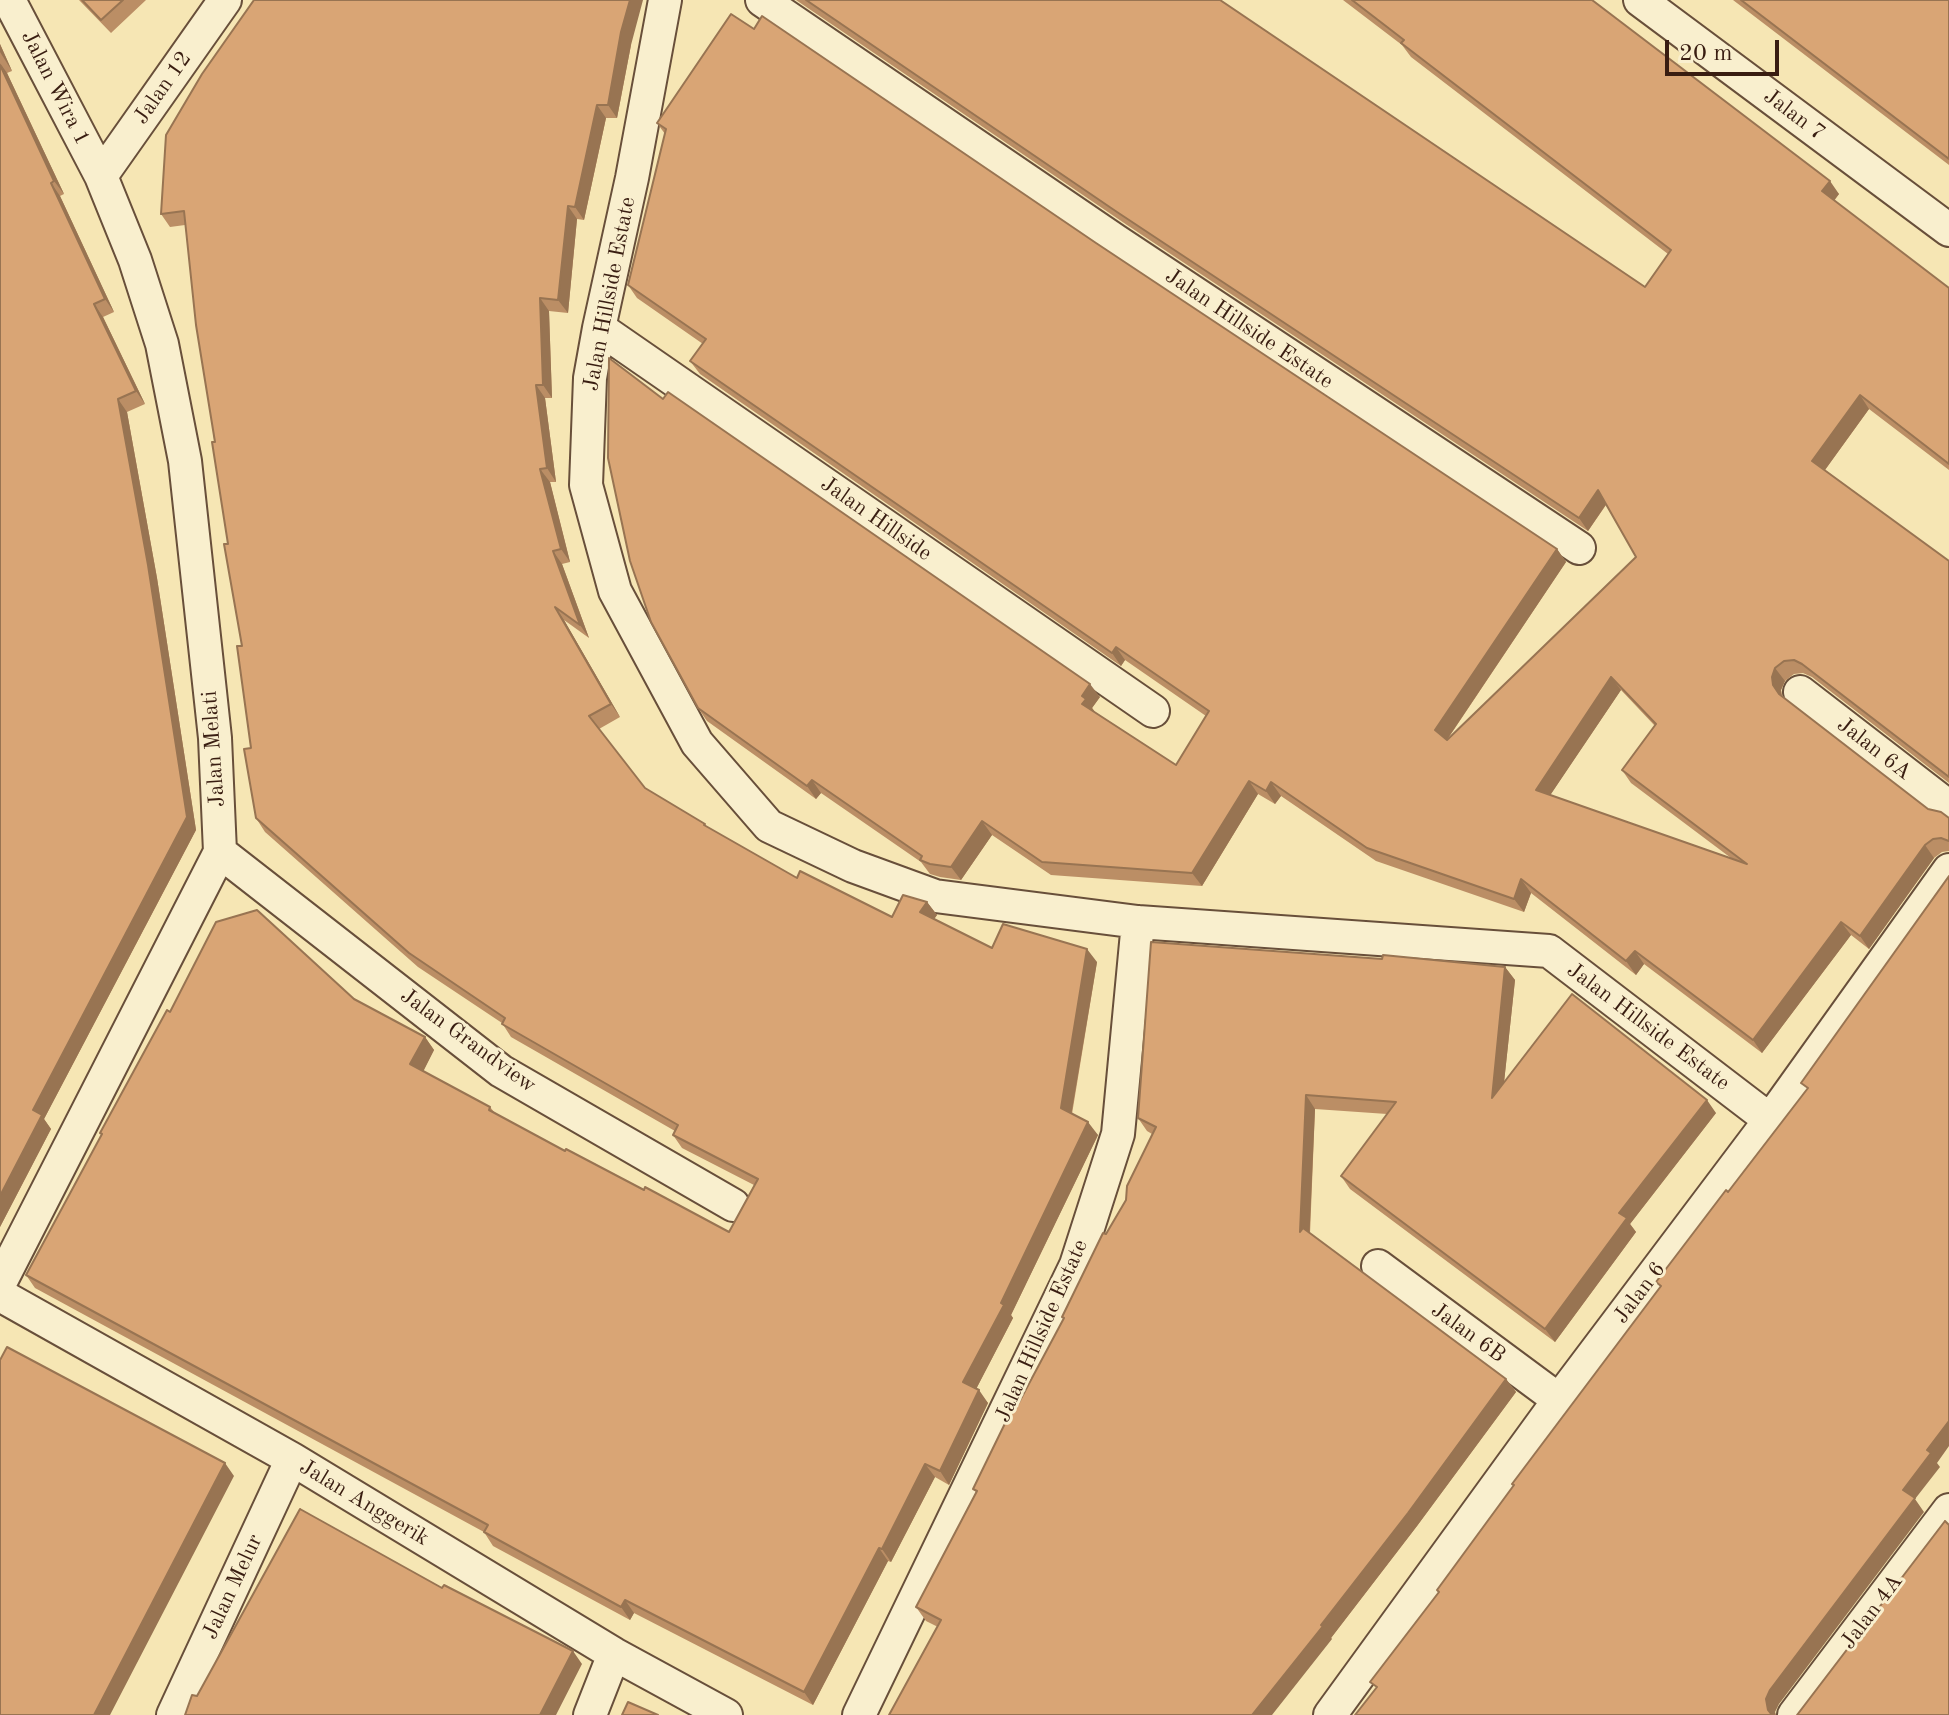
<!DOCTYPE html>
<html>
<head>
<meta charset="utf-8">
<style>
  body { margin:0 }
  #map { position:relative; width:1949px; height:1715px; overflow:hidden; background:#f6e6b4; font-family:"Old Standard TT",serif }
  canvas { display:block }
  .scale { position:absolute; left:1665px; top:40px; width:114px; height:36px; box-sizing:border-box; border:4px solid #391d11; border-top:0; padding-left:10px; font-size:24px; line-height:28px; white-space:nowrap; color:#391d11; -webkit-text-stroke:6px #f9efce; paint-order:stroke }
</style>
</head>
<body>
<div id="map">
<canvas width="1949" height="1715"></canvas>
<div class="scale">20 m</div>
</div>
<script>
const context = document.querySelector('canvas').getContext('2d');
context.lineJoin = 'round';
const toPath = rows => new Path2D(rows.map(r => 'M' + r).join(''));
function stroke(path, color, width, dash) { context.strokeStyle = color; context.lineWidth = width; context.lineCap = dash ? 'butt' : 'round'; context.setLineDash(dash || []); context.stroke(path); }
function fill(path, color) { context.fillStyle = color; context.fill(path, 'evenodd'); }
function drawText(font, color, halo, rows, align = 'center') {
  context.font = font + ' "Old Standard TT",serif'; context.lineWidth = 6; context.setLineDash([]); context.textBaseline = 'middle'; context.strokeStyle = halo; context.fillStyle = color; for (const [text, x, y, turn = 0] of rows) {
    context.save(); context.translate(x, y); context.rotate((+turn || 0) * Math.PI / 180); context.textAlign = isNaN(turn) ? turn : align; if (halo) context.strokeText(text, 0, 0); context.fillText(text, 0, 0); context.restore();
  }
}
const minor = toPath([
  [665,0,632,178,599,328,590,378,586,485,615,591,697,743,769,826,853,866,935,896,1138,922,1549,951,1770,1120],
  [762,0,1116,241,1579,548],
  [1640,0,1949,230],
  [101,176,225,0],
  [599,328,1153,711],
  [1800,692,1949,807],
  [220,852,501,1071,733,1205],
  [1378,1266,1559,1400],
  [0,1283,220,852,215,738,185,461,162,344,135,260,101,176,9,0],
  [0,1295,292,1459,614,1654,726,1715],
  [173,1715,292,1459],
  [590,1715,614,1654],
  [859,1715,1076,1265,1118,1134,1138,922],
  [1330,1715,1559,1400,1770,1120,1949,870],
  [1794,1715,1949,1510]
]);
stroke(minor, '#684f3a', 36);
stroke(minor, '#f9efce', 32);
fill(toPath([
  [79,0,146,0,111,33],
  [796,0,1220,0,1645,287,1668,254,1411,57,1402,45,1343,0,1592,0,1839,194,1834,201,1949,288,1949,470,1869,409,1825,470,1949,561,1949,783,1812,677,1803,673,1794,674,1785,681,1781,690,1782,696,1928,809,1949,818,1949,851,1942,852,1934,858,1869,949,1851,935,1762,1053,1644,964,1636,975,1531,893,1524,912,1376,861,1281,796,1275,804,1258,794,1202,886,1051,875,992,835,961,880,940,877,930,874,921,862,821,793,816,799,707,721,698,708,663,399,1100,697,1092,708,1095,712,1176,765,1206,716,1125,660,1121,666,700,374,690,361,703,344,637,298,628,285,665,134,657,123,754,29,1096,243,1557,549,1566,562,1447,740,1636,557,1606,505,1588,531,1127,225],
  [1621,690,1655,726,1622,770,1631,783,1731,858,1550,795],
  [1733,0,1949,0,1949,165],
  [0,44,12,71,7,73,64,194,60,196,114,312,103,317,145,404,127,412,157,578,196,830,44,1119,51,1129,0,1227],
  [631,45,617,118,606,118,584,220,577,219,568,313,549,311,552,398,545,398,556,482,550,482,570,562,562,564,589,638,564,620,620,717,599,729,645,788,707,827,797,878,892,917,927,902,937,915,934,919,992,948,1097,962,1072,1114,1098,1135,1011,1315,1013,1318,976,1389,988,1403,949,1485,935,1477,891,1562,888,1561,813,1705,634,1613,630,1620,493,1546,484,1532,35,1288,26,1275,102,1135,100,1133,170,1012,354,999,425,1037,434,1050,423,1071,490,1107,495,1113,565,1151,729,1232,754,1185,682,1148,673,1135,675,1131,511,1037,502,1023,418,967,265,832,256,818,242,646,185,225,170,227,161,214],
  [1505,967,1515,980,1504,1082,1716,1113,1630,1224,1636,1232,1555,1342,1350,1189,1341,1176,1387,1114,1315,1109,1310,1234,1506,1379,1516,1392,1417,1526,1331,1638,1332,1639,938,1627,926,1621,916,1607,976,1492,973,1489,1064,1318,1062,1317,1106,1234,1126,1200,1152,1134,1147,1131,1138,1118]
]), '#bb8e65');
fill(toPath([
  [630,0,643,0,631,45,617,118,608,105,621,32],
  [0,44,12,71,0,52],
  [0,63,7,73,64,194,54,181],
  [597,105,606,118,584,220,575,207],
  [1830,181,1839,194,1831,204,1822,191],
  [51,183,60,196,114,312,105,299],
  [568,206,577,219,568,313,558,300],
  [540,298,549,311,552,398,543,385],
  [94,304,103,317,145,404,136,391],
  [536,385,545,398,556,482,547,468],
  [1860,395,1869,409,1822,474,1812,461],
  [118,399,127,412,157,578,196,830,44,1119,51,1129,0,1227,0,1196,33,1110],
  [540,469,550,482,570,562,561,549],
  [1598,490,1607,503,1588,531,1579,518],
  [1557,549,1566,562,1444,744,1435,730],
  [553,551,562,564,589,638,580,625],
  [555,607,564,620,620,717,611,704],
  [1116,647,1125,660,1121,666,1112,653],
  [1775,668,1785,681,1781,690,1782,698,1773,685,1772,677],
  [1611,677,1621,690,1545,803,1536,790],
  [1090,684,1100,697,1092,708,1095,712,1082,704,1082,696],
  [812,780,821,793,816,799,807,786],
  [1249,781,1258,794,1202,886,1192,873],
  [1271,782,1281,796,1275,804,1266,791],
  [982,821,992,835,961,880,951,867],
  [1925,845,1934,858,1869,949,1860,936],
  [1521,879,1531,893,1524,912,1514,899],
  [927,902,937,915,930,925,920,912],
  [1841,922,1851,935,1762,1053,1753,1040],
  [1087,949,1097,962,1070,1122,1061,1108],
  [1635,951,1644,964,1636,975,1626,961],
  [1505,967,1515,980,1501,1111,1492,1098],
  [425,1037,434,1050,420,1078,410,1064],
  [1306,1095,1315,1109,1309,1245,1300,1232],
  [1707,1100,1716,1113,1630,1224,1636,1232,1555,1342,1545,1329,1619,1213],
  [1088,1122,1098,1135,1011,1315,1013,1318,973,1395,963,1382],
  [1506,1379,1516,1392,1417,1526,1331,1638,1332,1639,1272,1715,1252,1715],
  [979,1390,988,1403,949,1485,940,1471],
  [1949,1421,1949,1446,1937,1463,1940,1467,1915,1499,1924,1512,1779,1704,1775,1712,1776,1715,1771,1715,1768,1710,1766,1699,1770,1690,1903,1490,1927,1450],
  [225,1463,234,1476,110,1715,94,1715],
  [925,1464,935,1477,891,1562,882,1549],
  [879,1548,888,1561,813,1705,804,1692],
  [625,1600,634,1613,630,1620,621,1607],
  [573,1651,582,1664,556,1715,540,1715]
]), '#987452');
const building = toPath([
  [82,0,123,0,101,20,82,0],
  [254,0,630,0,621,32,608,105,597,105,575,207,568,206,558,300,540,298,543,385,536,385,547,468,540,469,561,549,553,551,580,625,555,607,611,704,589,716,645,788,705,824,704,825,797,878,800,871,892,917,903,895,927,902,920,912,992,948,1003,924,1087,949,1061,1108,1088,1122,1001,1303,1004,1305,963,1382,979,1390,940,1471,925,1464,882,1549,879,1548,804,1692,625,1600,621,1607,484,1532,488,1525,26,1275,102,1134,100,1133,167,1010,170,1012,216,922,257,910,354,999,425,1037,410,1064,490,1107,489,1110,565,1151,566,1149,644,1190,645,1187,729,1232,758,1179,673,1135,678,1125,502,1024,505,1018,409,953,256,818,244,749,251,748,237,646,242,646,224,544,228,544,212,442,215,442,196,325,184,211,161,214,166,135,202,74,254,0],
  [806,0,1220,0,1645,287,1671,250,1401,43,1404,40,1352,0,1592,0,1830,181,1822,191,1949,288,1949,464,1860,395,1812,461,1949,561,1949,777,1802,664,1794,660,1784,661,1775,668,1772,677,1773,685,1779,694,1928,809,1941,812,1949,818,1949,841,1941,838,1933,839,1925,845,1860,936,1841,922,1753,1040,1635,951,1626,961,1521,879,1514,899,1367,848,1271,782,1266,791,1249,781,1192,873,1042,862,982,821,951,867,930,864,920,860,922,856,812,780,807,786,698,708,651,622,630,561,608,458,609,358,663,399,668,392,1090,684,1082,696,1086,699,1082,704,1176,765,1209,711,1116,647,1112,653,690,361,706,339,628,285,666,129,657,123,731,14,754,29,762,16,1096,243,1557,549,1435,730,1447,740,1636,557,1598,490,1579,518,1117,212,806,0],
  [1611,677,1656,724,1622,770,1747,864,1536,790,1611,677],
  [1741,0,1949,0,1949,159,1741,0],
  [0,65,54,181,51,183,105,299,94,304,136,391,118,399,148,565,187,817,33,1110,42,1115,0,1196,0,65],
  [1949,876,1949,1421,1927,1450,1931,1453,1903,1490,1915,1498,1770,1690,1766,1699,1768,1710,1772,1715,1355,1715,1377,1687,1370,1682,1439,1592,1437,1590,1514,1485,1512,1484,1661,1286,1656,1282,1726,1190,1728,1192,1808,1088,1801,1083,1949,876],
  [1151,942,1382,959,1383,955,1505,967,1492,1098,1572,994,1707,1100,1619,1213,1627,1218,1545,1329,1341,1176,1396,1102,1306,1095,1300,1232,1303,1228,1506,1379,1408,1513,1321,1625,1323,1626,1252,1715,889,1715,941,1620,916,1607,977,1491,973,1489,1013,1407,1016,1408,1064,1318,1062,1317,1103,1233,1106,1234,1126,1200,1127,1186,1156,1127,1138,1118,1151,942],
  [7,1347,225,1463,94,1715,0,1715,0,1360,7,1347],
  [300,1509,442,1588,444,1585,573,1651,540,1715,185,1715,192,1695,197,1696,300,1509],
  [1945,1521,1949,1525,1949,1715,1797,1715,1945,1521],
  [628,1702,658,1715,622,1715,628,1702]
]);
fill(building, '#d9a575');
stroke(building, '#987452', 2);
drawText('22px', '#391d11', '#f9efce', [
  ["Jalan Wira 1",55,88,63],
  ["Jalan 12",163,88,-55],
  ["Jalan 7",1794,115,37],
  ["Jalan Hillside Estate",610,294,-79],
  ["Jalan Hillside Estate",1249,329,34],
  ["Jalan Hillside",876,519,35],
  ["Jalan Melati",214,749,-94],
  ["Jalan 6A",1874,749,38],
  ["Jalan Hillside Estate",1648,1027,37],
  ["Jalan Grandview",468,1041,36],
  ["Jalan 6",1640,1293,-53],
  ["Jalan Hillside Estate",1042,1331,-66],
  ["Jalan 6B",1468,1333,36],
  ["Jalan Anggerik",364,1503,31],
  ["Jalan Melur",233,1587,-65],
  ["Jalan 4A",1872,1612,-53]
]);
</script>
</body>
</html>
